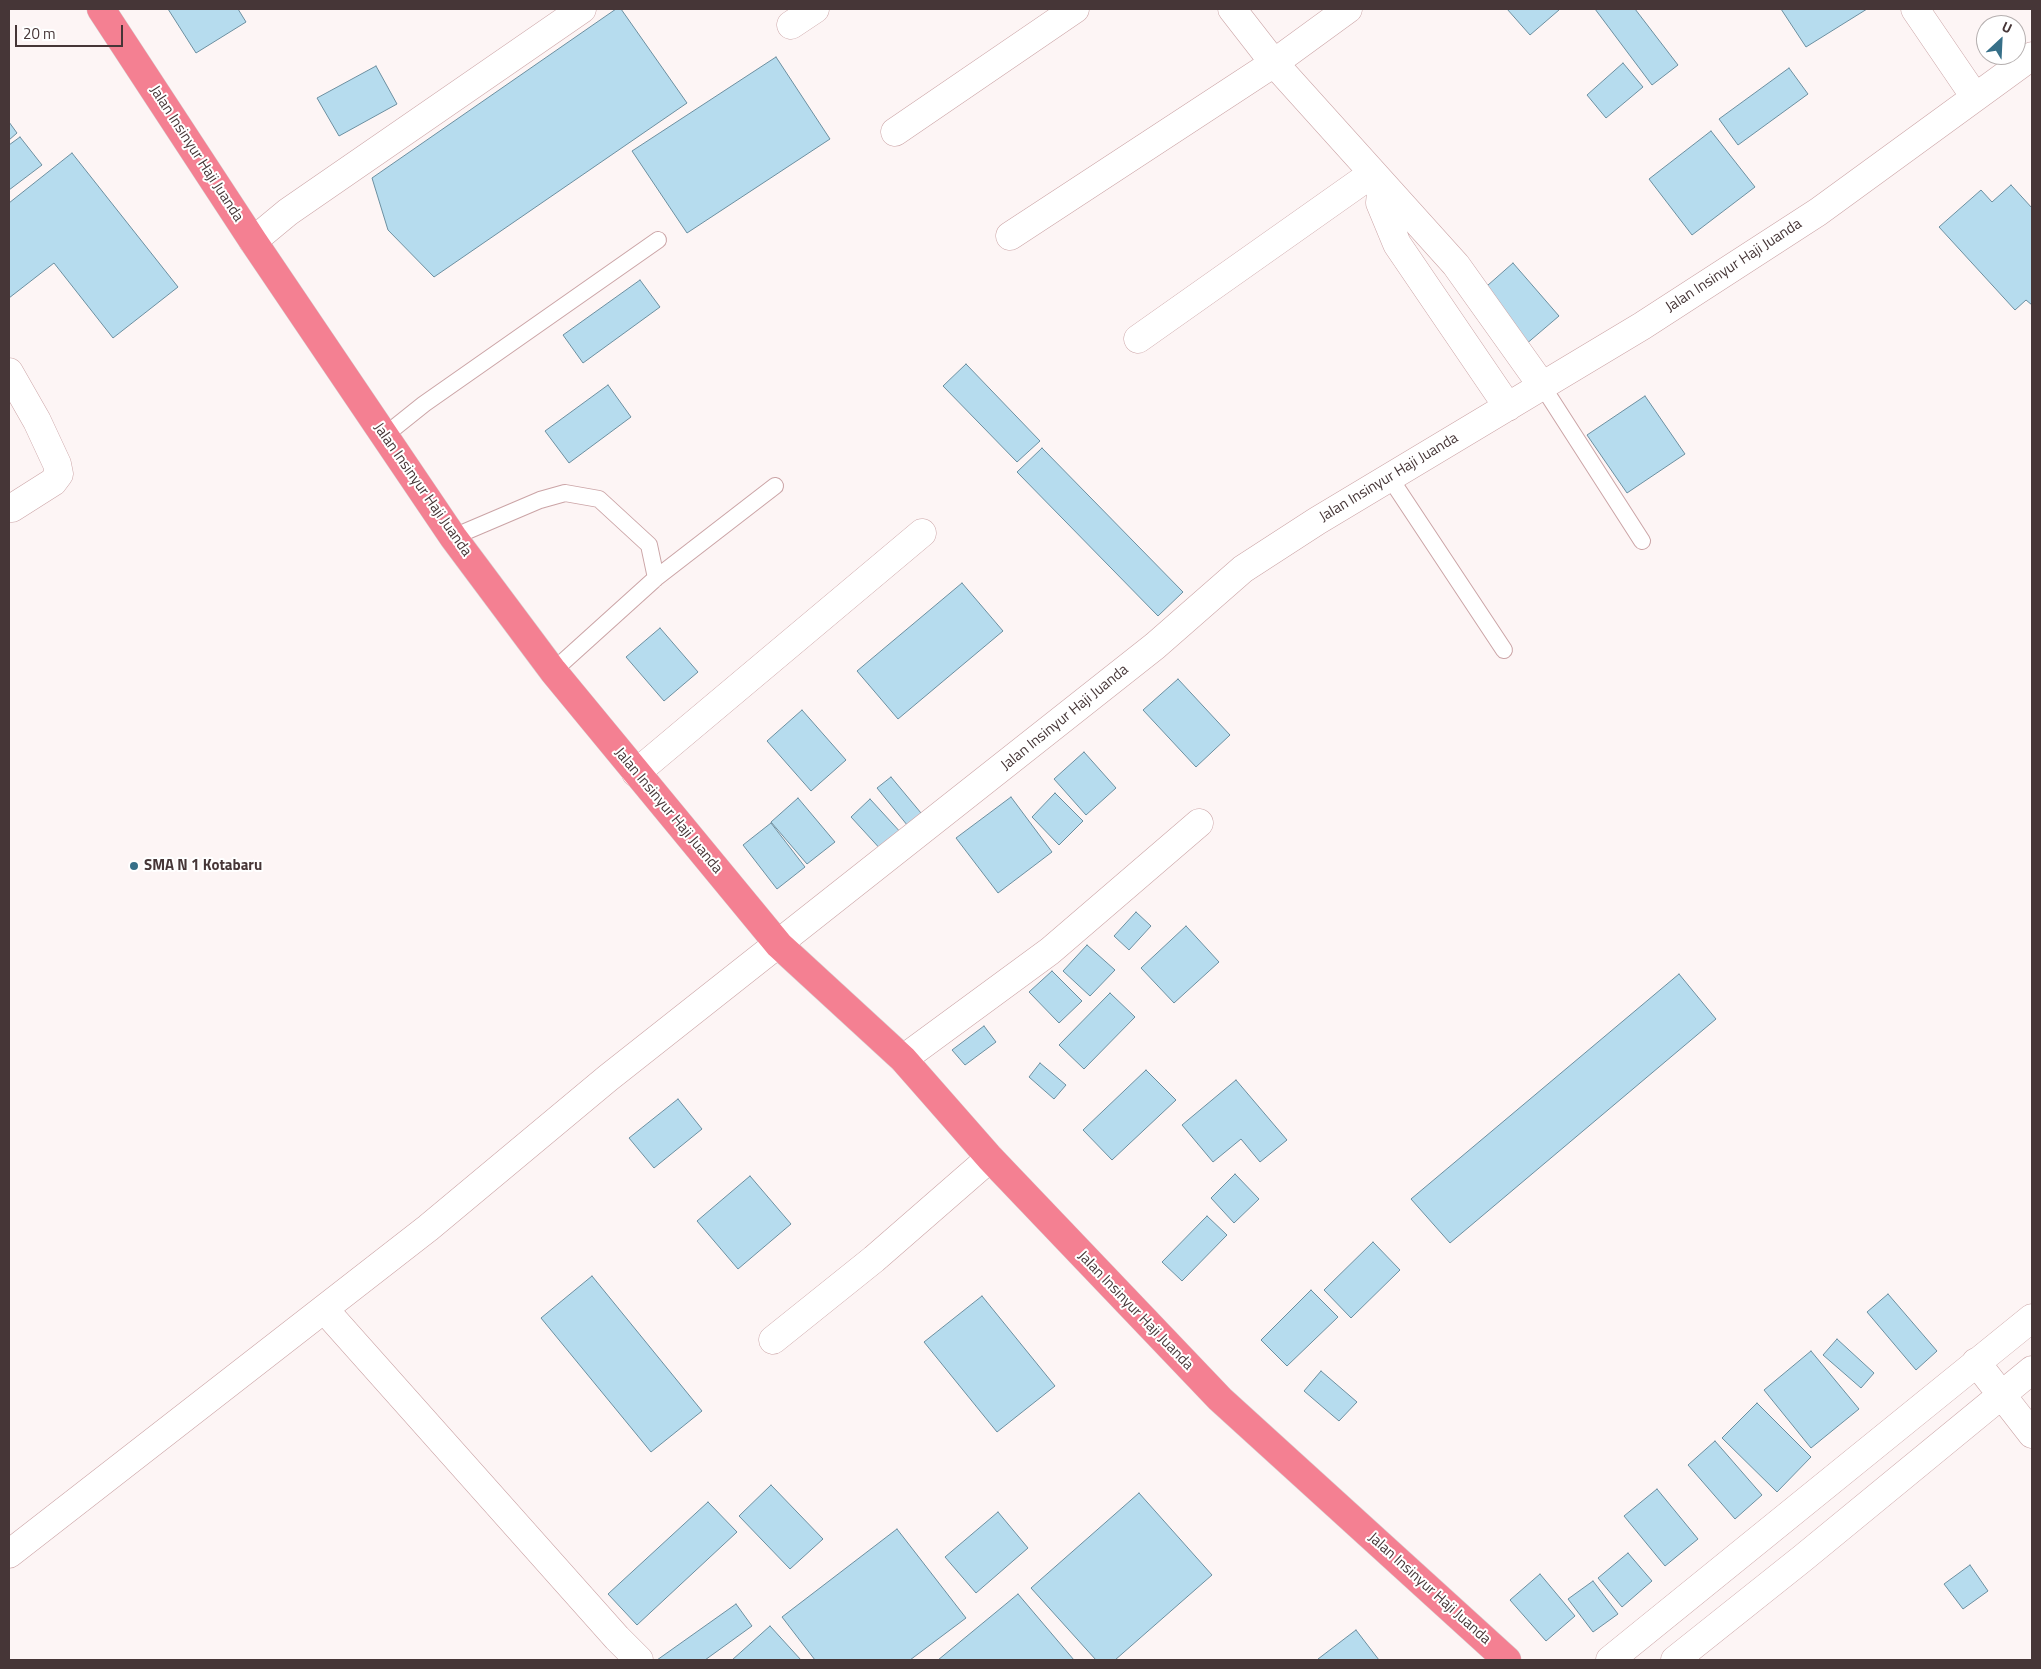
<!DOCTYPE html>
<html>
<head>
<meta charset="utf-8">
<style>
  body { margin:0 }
  #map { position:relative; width:2041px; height:1669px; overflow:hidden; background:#fdf5f5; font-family:"Titillium Web",sans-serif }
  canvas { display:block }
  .frame { position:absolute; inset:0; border:10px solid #463637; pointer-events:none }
  .north { position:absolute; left:1976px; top:15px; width:50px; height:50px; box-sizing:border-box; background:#fff; border:1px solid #b5afaf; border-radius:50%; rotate:25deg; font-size:14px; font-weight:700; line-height:20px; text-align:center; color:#463637 }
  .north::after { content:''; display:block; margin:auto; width:18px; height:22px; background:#366f88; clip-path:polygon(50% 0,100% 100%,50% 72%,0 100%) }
  .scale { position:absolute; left:15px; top:25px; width:108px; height:22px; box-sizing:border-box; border:2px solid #463637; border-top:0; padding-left:6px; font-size:15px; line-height:18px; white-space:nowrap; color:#463637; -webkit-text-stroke:4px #fff; paint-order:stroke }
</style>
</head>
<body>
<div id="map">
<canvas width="2041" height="1669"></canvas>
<div class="frame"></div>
<div class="north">U</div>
<div class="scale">20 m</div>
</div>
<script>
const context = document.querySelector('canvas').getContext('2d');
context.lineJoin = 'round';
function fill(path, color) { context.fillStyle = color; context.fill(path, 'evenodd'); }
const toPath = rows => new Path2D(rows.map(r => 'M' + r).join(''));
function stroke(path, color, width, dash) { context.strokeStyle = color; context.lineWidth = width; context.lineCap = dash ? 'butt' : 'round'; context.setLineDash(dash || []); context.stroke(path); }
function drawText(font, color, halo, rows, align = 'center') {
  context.font = font + ' "Titillium Web",sans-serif'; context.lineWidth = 4; context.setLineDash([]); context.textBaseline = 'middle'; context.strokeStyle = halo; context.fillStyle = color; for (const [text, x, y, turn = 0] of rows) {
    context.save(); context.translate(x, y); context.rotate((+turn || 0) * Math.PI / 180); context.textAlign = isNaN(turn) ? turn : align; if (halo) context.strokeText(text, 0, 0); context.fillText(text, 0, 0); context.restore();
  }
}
const building = toPath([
  [168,9,238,9,246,22,196,53,168,9],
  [616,9,621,9,687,103,434,277,388,230,372,178,616,9],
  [1507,9,1558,9,1559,10,1530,35,1507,9],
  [1595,9,1635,9,1678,65,1652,85,1595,9],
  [1781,9,1867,9,1806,47,1781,9],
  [776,57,830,139,687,233,632,151,776,57],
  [1623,63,1643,87,1606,118,1587,95,1623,63],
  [376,66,397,104,339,136,317,98,376,66],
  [1789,68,1808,94,1738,145,1719,119,1789,68],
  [9,122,17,133,9,140,9,122],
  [1711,131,1755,187,1692,235,1649,179,1711,131],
  [20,137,42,165,9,190,9,145,20,137],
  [72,153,178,287,113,338,54,263,9,298,9,203,72,153],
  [2011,185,2032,208,2032,305,2026,300,2015,310,1939,227,1981,190,1992,202,2011,185],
  [1513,263,1559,316,1525,345,1479,293,1513,263],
  [640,280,660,307,583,363,563,335,640,280],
  [966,364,1040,441,1017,462,943,386,966,364],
  [608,385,631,417,569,463,545,431,608,385],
  [1645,396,1685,454,1627,493,1587,435,1645,396],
  [1042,448,1183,592,1158,616,1017,472,1042,448],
  [962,583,1003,631,898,719,857,671,962,583],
  [660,628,698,672,664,701,626,657,660,628],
  [1178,679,1230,735,1196,767,1143,710,1178,679],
  [802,710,846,760,811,791,767,741,802,710],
  [1084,752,1116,788,1086,815,1054,779,1084,752],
  [891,777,926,819,912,831,877,788,891,777],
  [1055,793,1083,821,1059,845,1032,817,1055,793],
  [1011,797,1052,852,998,893,956,838,1011,797],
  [798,798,835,842,807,864,771,822,798,798],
  [870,799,903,835,884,853,851,817,870,799],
  [771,823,805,867,777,889,743,845,771,823],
  [1136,912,1151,926,1129,950,1114,936,1136,912],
  [1186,926,1219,962,1174,1003,1141,968,1186,926],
  [1087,945,1115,970,1090,996,1063,971,1087,945],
  [1052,971,1082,1001,1059,1023,1029,992,1052,971],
  [1679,974,1716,1019,1450,1243,1411,1199,1679,974],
  [1110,993,1135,1017,1084,1069,1059,1045,1110,993],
  [984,1026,996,1042,965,1065,952,1050,984,1026],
  [1040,1063,1066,1085,1054,1099,1029,1077,1040,1063],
  [1146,1070,1176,1100,1112,1160,1083,1130,1146,1070],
  [1236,1080,1287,1140,1260,1162,1241,1139,1213,1162,1182,1125,1236,1080],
  [678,1099,702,1129,654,1168,629,1138,678,1099],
  [1235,1174,1259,1199,1234,1223,1211,1198,1235,1174],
  [750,1176,791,1224,738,1269,697,1221,750,1176],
  [1207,1216,1227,1235,1182,1281,1162,1262,1207,1216],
  [1373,1242,1400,1270,1351,1318,1324,1290,1373,1242],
  [592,1276,702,1411,651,1452,541,1318,592,1276],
  [1311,1290,1338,1317,1287,1366,1261,1340,1311,1290],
  [1888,1294,1937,1351,1916,1370,1867,1312,1888,1294],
  [982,1296,1055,1386,997,1432,924,1342,982,1296],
  [1837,1339,1874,1373,1861,1388,1823,1355,1837,1339],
  [1811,1351,1859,1409,1811,1448,1764,1390,1811,1351],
  [1321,1371,1357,1402,1339,1421,1304,1391,1321,1371],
  [1757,1403,1811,1457,1777,1492,1722,1438,1757,1403],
  [1715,1441,1762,1495,1735,1519,1688,1465,1715,1441],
  [771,1485,823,1539,790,1569,739,1516,771,1485],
  [1657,1489,1698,1539,1665,1566,1624,1516,1657,1489],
  [1139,1493,1212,1575,1115,1660,1096,1660,1031,1588,1139,1493],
  [708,1502,737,1532,637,1625,608,1594,708,1502],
  [998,1512,1028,1548,976,1593,945,1557,998,1512],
  [897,1529,966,1618,910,1660,815,1660,782,1617,897,1529],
  [1628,1553,1652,1581,1622,1607,1598,1578,1628,1553],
  [1970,1565,1988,1591,1963,1609,1944,1584,1970,1565],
  [1540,1574,1575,1616,1546,1641,1510,1600,1540,1574],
  [1593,1581,1618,1614,1593,1632,1568,1599,1593,1581],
  [1018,1594,1074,1660,938,1660,1018,1594],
  [736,1604,752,1626,705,1660,657,1660,736,1604],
  [770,1626,801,1660,732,1660,770,1626],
  [1356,1630,1379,1660,1319,1660,1318,1659,1356,1630]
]);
fill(building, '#b6dcee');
stroke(building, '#6c8fa0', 1);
const service = toPath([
  [1543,387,1642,541],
  [384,436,424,404,658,240],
  [1390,478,1504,650],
  [453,537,540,500,565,493,599,499,649,545,656,578],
  [553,671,656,578,775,486]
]);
const minor = toPath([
  [1232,9,1274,63,1456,265,1543,387],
  [1915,9,1975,97],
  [791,25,815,9],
  [895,132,1075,9],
  [1382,183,1380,203,1397,244,1508,407],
  [1010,236,1274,63,1348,9],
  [253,241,288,212,582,9],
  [1138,339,1373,173],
  [9,372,37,421,57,464,59,474,53,482,12,508],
  [636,773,922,533],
  [903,1059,1050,951,1199,823],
  [324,1309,617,1638,639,1660],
  [773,1340,874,1259,990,1158],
  [1976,1362,2032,1434],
  [9,1554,428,1228,608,1078,1155,646,1243,569,1317,521,1642,326,1818,212,2032,56],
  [1610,1660,2032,1318],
  [1675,1660,1803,1558,2032,1370]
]);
const trunk = toPath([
  [101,9,253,241,453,537,553,671,779,945,903,1059,990,1158,1220,1399,1507,1660]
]);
stroke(service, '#cba4a6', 18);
stroke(minor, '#cba4a6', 29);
stroke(trunk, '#d6d3d3', 29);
stroke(service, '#fff', 16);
stroke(minor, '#fff', 28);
stroke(trunk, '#f48092', 28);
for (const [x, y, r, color] of [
  [134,866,5,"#366f88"]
]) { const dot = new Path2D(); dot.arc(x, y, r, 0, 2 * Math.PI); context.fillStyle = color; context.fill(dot); stroke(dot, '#fff', 2); }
drawText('15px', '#463637', '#fff', [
  ["Jalan Insinyur Haji Juanda",196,154,57],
  ["Jalan Insinyur Haji Juanda",1734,266,-33],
  ["Jalan Insinyur Haji Juanda",1389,478,-31],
  ["Jalan Insinyur Haji Juanda",422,490,55],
  ["Jalan Insinyur Haji Juanda",1065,718,-39],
  ["Jalan Insinyur Haji Juanda",668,811,50],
  ["Jalan Insinyur Haji Juanda",1135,1311,46],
  ["Jalan Insinyur Haji Juanda",1429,1589,42]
]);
drawText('bold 15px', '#463637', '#fff', [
  ["SMA N 1 Kotabaru",144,866]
], 'left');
</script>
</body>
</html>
